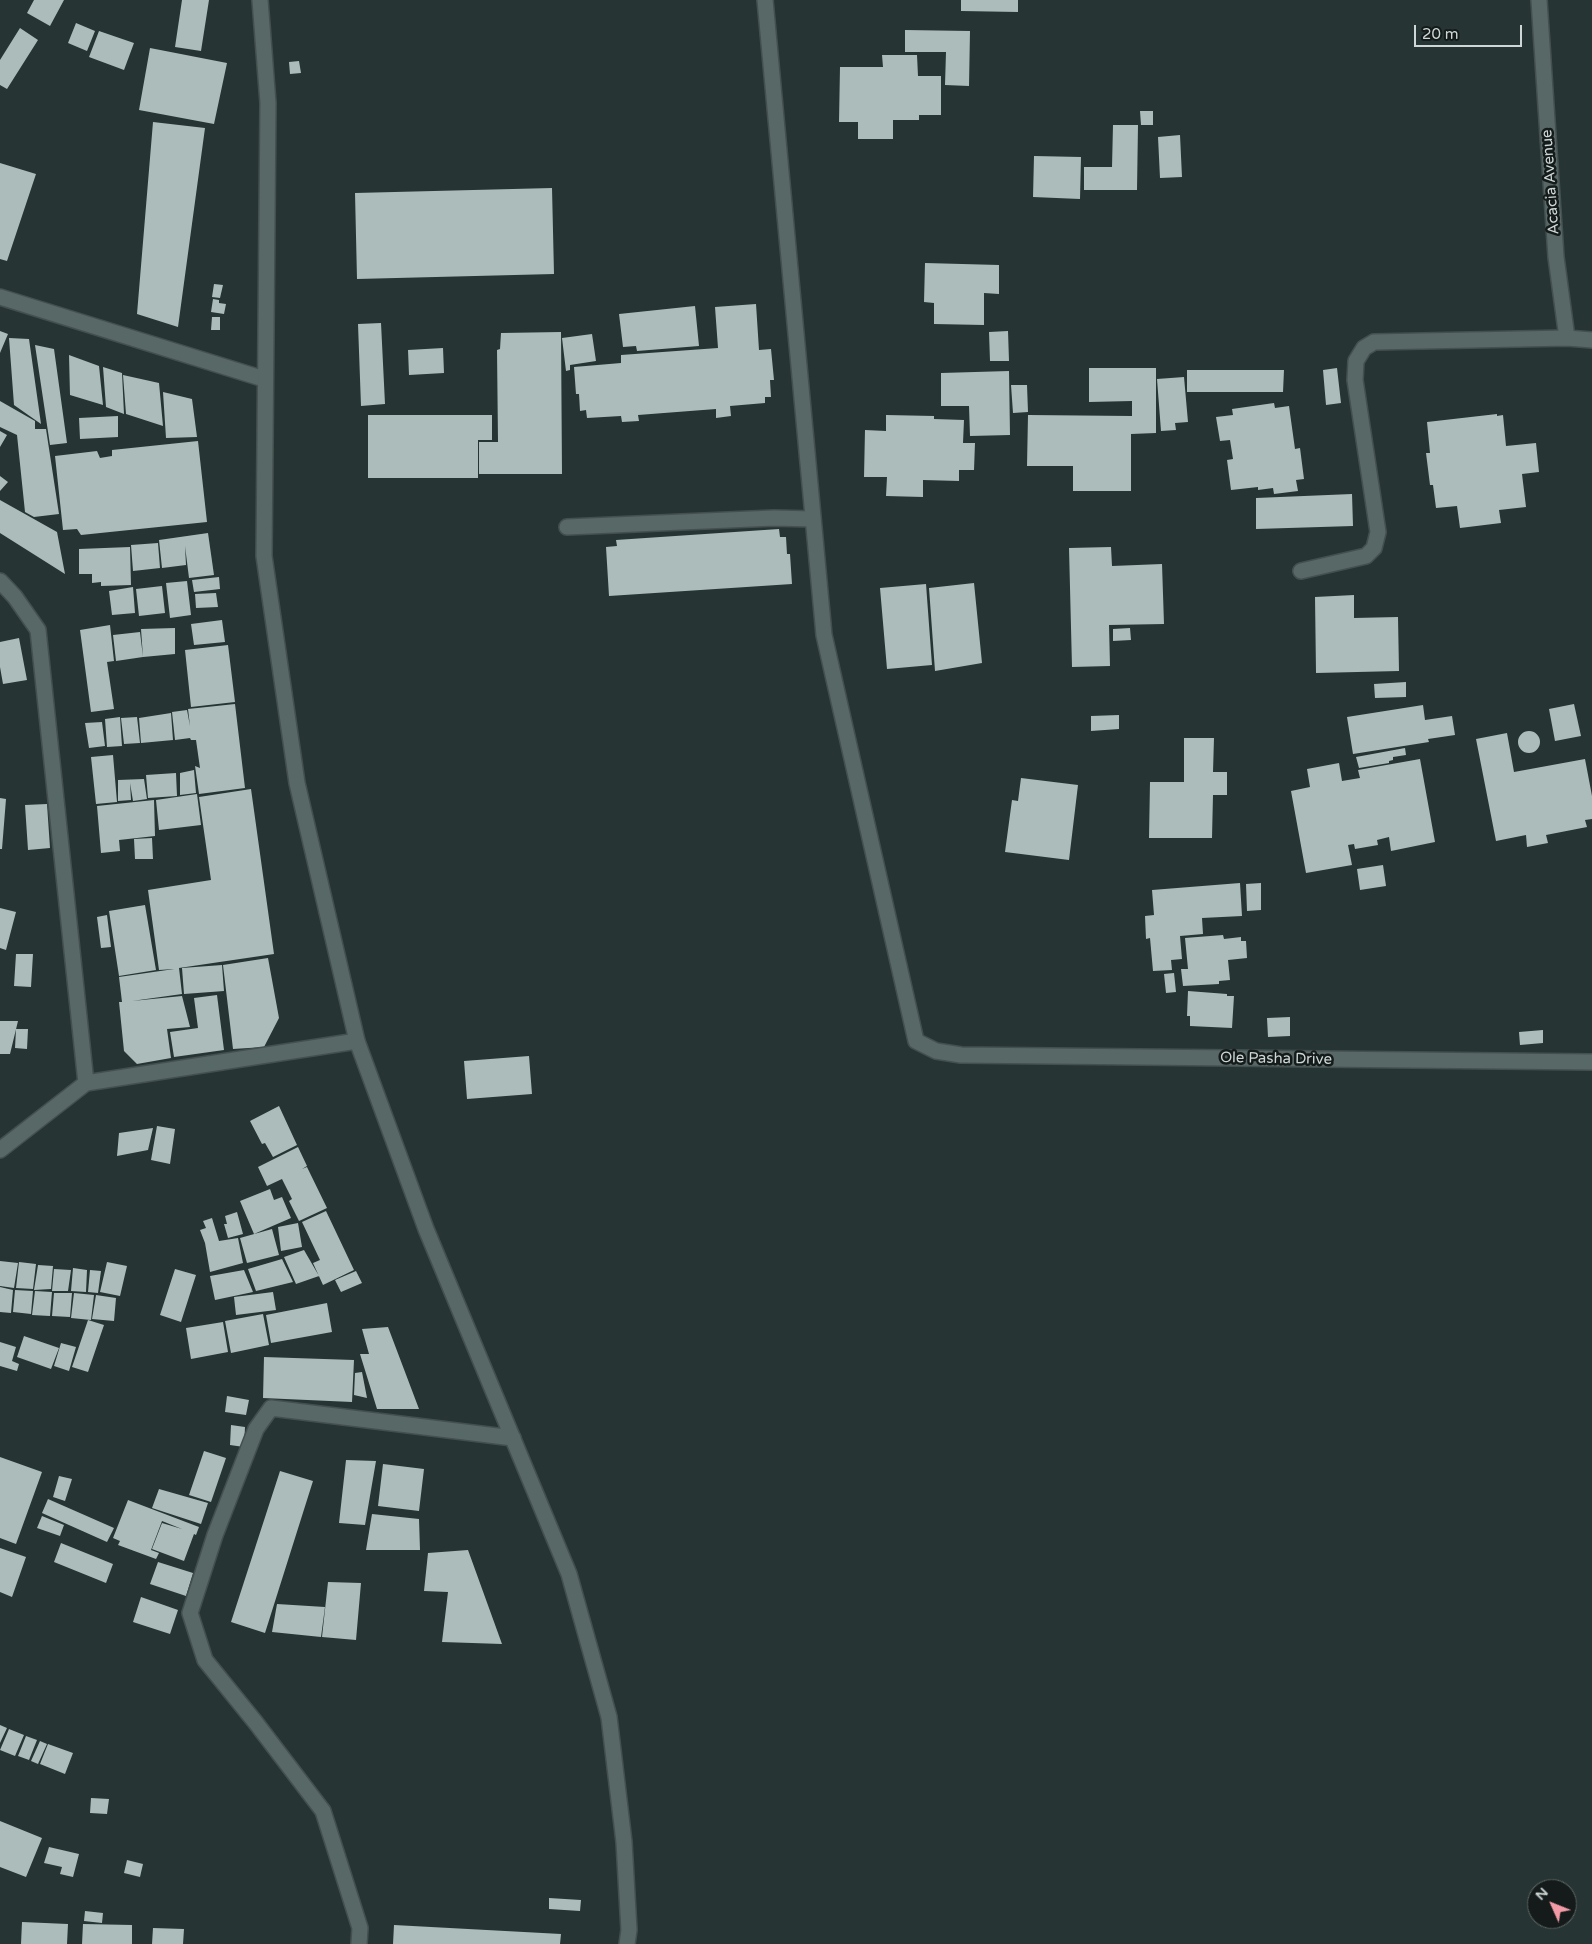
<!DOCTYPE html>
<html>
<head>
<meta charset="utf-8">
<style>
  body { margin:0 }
  #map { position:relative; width:1592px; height:1944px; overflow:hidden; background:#263533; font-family:"Varela Round",sans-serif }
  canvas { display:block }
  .north { position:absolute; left:1527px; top:1879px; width:50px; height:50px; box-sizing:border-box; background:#141b1a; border:1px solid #5e6665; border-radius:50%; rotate:314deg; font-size:14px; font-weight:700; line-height:20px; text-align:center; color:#ced7d5 }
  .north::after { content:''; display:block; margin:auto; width:18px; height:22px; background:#f39aa7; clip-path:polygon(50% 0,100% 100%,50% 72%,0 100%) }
  .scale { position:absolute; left:1414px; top:25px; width:108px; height:22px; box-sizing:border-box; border:2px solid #ced7d5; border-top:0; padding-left:6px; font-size:15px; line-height:18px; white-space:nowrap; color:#ced7d5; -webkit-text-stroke:4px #141b1a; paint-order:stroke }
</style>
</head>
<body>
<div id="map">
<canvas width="1592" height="1944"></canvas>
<div class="north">N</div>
<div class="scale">20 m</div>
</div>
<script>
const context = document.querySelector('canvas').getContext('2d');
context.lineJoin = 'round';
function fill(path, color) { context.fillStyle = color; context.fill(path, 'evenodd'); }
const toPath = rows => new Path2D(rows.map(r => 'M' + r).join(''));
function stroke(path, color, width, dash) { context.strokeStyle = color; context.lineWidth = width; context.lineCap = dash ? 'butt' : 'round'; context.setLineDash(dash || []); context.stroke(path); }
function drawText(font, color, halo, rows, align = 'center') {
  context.font = font + ' "Varela Round",sans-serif'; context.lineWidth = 5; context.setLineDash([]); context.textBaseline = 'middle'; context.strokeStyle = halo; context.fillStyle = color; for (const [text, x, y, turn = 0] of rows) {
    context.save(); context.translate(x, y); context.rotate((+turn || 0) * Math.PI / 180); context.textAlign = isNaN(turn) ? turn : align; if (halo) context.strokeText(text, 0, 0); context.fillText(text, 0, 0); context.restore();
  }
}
fill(toPath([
  [34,0,64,0,50,26,27,13],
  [182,0,209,0,201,51,175,47],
  [961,0,1018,0,1018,12,961,11],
  [76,23,95,31,87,51,68,43],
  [20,28,38,40,7,89,0,85,0,60],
  [905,30,970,31,969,86,945,85,946,52,905,52],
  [99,31,134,43,124,70,89,57],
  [150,48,227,63,214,124,139,110],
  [882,55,917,55,918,76,941,76,941,115,919,115,919,120,893,120,893,139,858,139,858,122,839,122,840,67,883,67],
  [299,61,301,73,290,74,289,62],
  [1140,111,1153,111,1153,125,1141,125],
  [153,122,205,128,178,327,137,314],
  [1113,125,1138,125,1137,190,1084,190,1084,167,1112,167],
  [1180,135,1182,177,1160,178,1158,137],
  [1034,156,1081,157,1080,199,1033,197],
  [0,163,36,174,7,261,0,259],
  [552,188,554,274,357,279,355,193],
  [925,263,999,265,999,294,984,293,984,325,934,324,934,303,924,302],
  [214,284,223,285,220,298,212,297],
  [213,299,219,300,219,303,226,304,224,314,211,312],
  [756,304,759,350,771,349,774,380,770,380,771,397,765,397,765,403,730,406,731,416,716,418,716,409,638,415,639,421,622,422,621,416,587,418,586,410,580,411,579,394,576,394,574,367,621,363,621,355,718,348,715,307],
  [695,306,699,346,637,351,636,346,623,347,619,314],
  [212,317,220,317,220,330,211,330],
  [381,323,385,404,361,406,358,324],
  [0,331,8,334,0,353],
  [1008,331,1009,361,990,361,989,332],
  [561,332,562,474,479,474,479,442,498,442,497,350,500,349,501,333],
  [592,334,596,361,570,365,570,370,566,371,562,338],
  [9,338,29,339,41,424,14,405],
  [35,345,54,349,67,443,50,445],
  [443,348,444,373,409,375,408,350],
  [69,355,99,366,103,405,70,395],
  [103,367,122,373,124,414,106,407],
  [1089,368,1156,368,1156,433,1131,434,1131,491,1073,491,1073,466,1027,466,1028,415,1132,416,1132,401,1089,402],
  [1337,368,1341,403,1326,405,1323,370],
  [1187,370,1284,370,1283,392,1187,392],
  [1009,371,1010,435,970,436,969,406,941,406,941,373],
  [123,375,159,383,163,426,126,414],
  [1184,377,1188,422,1175,423,1176,430,1161,431,1157,379],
  [1011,385,1027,385,1028,412,1013,413],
  [163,392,192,399,197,437,166,438],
  [0,401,35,421,35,429,46,429,59,514,34,517,25,512,17,435,0,427],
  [1274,403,1275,408,1289,406,1295,449,1300,448,1304,479,1296,480,1298,491,1274,494,1273,488,1258,490,1258,487,1231,490,1227,460,1233,459,1230,440,1220,441,1216,417,1233,415,1232,409],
  [1497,414,1497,416,1503,415,1506,446,1536,443,1539,472,1522,474,1526,507,1499,510,1501,523,1460,528,1457,506,1436,508,1433,485,1430,485,1426,453,1430,453,1427,422],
  [368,415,492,415,492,440,478,440,478,478,368,478],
  [886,415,934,416,934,419,964,420,963,443,975,443,974,470,959,470,959,481,923,480,923,497,886,496,887,477,864,477,865,430,886,431],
  [118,416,118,437,80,439,79,418],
  [0,431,7,435,0,447],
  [198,441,207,522,81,535,77,529,63,530,55,456,97,451,100,458,112,456,112,450],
  [0,476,8,482,0,491],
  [1352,494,1353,526,1256,529,1256,498],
  [0,500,57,532,65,574,0,533],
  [779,529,780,537,786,537,787,554,790,554,792,584,609,596,606,547,617,546,616,540],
  [208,533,214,575,189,578,185,546,186,565,162,568,159,540],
  [158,543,160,568,133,571,131,545],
  [130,547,131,585,101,586,101,582,92,583,92,574,79,574,79,549],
  [1111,547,1112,566,1162,564,1164,624,1109,625,1110,666,1072,667,1069,548],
  [219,577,220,589,194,592,192,580],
  [187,581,191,615,170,618,166,583],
  [974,583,982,663,935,671,929,588],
  [926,584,932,665,887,669,880,588],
  [162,586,165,613,139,616,136,589],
  [133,587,135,613,112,615,109,591],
  [216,593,218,607,196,608,195,594],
  [1354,595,1354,618,1398,617,1399,671,1316,673,1315,597],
  [222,620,225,642,194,645,191,624],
  [110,625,114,661,107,662,114,709,91,712,80,630],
  [175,628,175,654,143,657,141,629],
  [1130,628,1131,640,1113,641,1113,629],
  [140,632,143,657,116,661,113,635],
  [19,638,27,680,3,684,0,667,0,642],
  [228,645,235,702,191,707,185,650],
  [1406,682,1406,697,1375,698,1374,684],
  [235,704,245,788,199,794,195,766,200,768,196,740,191,740,190,738,175,740,172,712,187,710,190,726,188,709],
  [1574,704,1581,736,1555,741,1549,709],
  [1423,705,1425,720,1452,716,1455,735,1428,739,1429,742,1353,754,1347,717],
  [171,713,173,740,141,743,139,718],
  [1119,715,1119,729,1091,731,1091,716],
  [120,717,122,746,107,747,105,719],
  [137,717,140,743,124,744,121,718],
  [102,722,105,746,89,748,85,723],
  '1518 742a11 11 0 1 1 22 0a11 11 0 1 1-22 0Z',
  [1507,733,1514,772,1585,759,1592,796,1592,819,1585,820,1587,827,1546,835,1548,843,1527,847,1526,835,1496,841,1476,739],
  [1184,738,1214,738,1213,772,1227,772,1227,795,1213,795,1212,838,1149,838,1150,782,1184,782],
  [1405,748,1406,755,1393,757,1393,760,1389,761,1389,763,1359,768,1356,757],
  [113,755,117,802,96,804,91,757],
  [1420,759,1435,842,1391,851,1389,837,1377,840,1378,845,1355,849,1354,844,1348,845,1352,865,1306,873,1291,791,1310,787,1307,769,1339,763,1342,781,1360,778,1358,770],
  [194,770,196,793,180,795,180,773],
  [176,773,177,796,148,798,146,775],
  [1021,778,1078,785,1069,860,1005,852,1012,800,1018,801],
  [144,779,147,799,133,801,130,783,131,800,118,801,118,780],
  [251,789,274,954,179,968,182,994,132,1001,182,996,190,1027,167,1029,171,1058,137,1064,124,1051,119,1002,122,1002,119,977,174,969,159,970,148,890,211,880,199,797],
  [197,794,201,825,159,830,156,800],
  [0,798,6,799,2,849,0,849],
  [154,800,155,836,119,840,120,851,101,853,97,806],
  [47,804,50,848,28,850,25,805],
  [152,838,153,859,135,859,134,839],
  [1383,865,1386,886,1360,890,1357,869],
  [1240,883,1242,916,1202,918,1203,934,1180,936,1182,959,1171,960,1172,970,1153,971,1150,938,1146,939,1145,916,1154,915,1152,890],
  [1261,883,1261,910,1247,911,1246,884],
  [145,905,156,970,119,976,109,911],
  [0,908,16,912,6,950,0,948],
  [107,915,111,947,101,948,97,917],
  [1223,935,1224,939,1241,937,1241,941,1246,941,1247,958,1228,960,1230,980,1219,981,1219,984,1183,986,1181,969,1188,969,1185,938],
  [16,954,33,954,31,987,14,986],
  [268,958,279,1018,264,1047,233,1049,223,965],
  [222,965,224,991,184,994,182,968],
  [1174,973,1176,992,1166,993,1164,974],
  [1188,991,1227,994,1227,996,1234,996,1232,1028,1190,1026,1190,1016,1187,1016],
  [217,995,224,1050,174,1057,170,1032,198,1028,194,998],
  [1290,1017,1290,1036,1268,1037,1267,1018],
  [0,1021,18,1021,10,1054,0,1054],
  [16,1029,28,1029,27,1049,15,1048],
  [1543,1030,1543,1043,1520,1045,1519,1032],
  [529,1056,532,1094,467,1099,464,1061],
  [279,1106,297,1145,273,1157,265,1143,262,1144,250,1121],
  [157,1126,175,1129,170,1164,151,1160],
  [153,1128,148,1150,117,1156,119,1133],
  [298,1147,307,1166,302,1169,307,1167,327,1208,299,1221,289,1201,292,1199,282,1179,267,1186,258,1167],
  [270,1189,274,1200,282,1197,291,1218,254,1234,240,1201],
  [326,1211,354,1270,323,1285,313,1263,320,1260,302,1222],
  [237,1212,243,1234,228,1238,224,1224,227,1224,225,1216],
  [212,1218,219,1241,238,1238,243,1263,210,1272,205,1243,200,1230,206,1228,203,1221],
  [298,1223,302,1247,281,1251,278,1227],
  [272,1229,279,1255,247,1263,240,1238],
  [304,1250,319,1276,296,1284,284,1257],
  [282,1259,293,1282,256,1291,248,1269],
  [0,1261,18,1263,14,1288,0,1286],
  [19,1262,36,1264,33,1289,16,1288],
  [107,1262,127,1266,120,1296,100,1292],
  [38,1265,53,1266,51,1289,34,1290],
  [73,1268,87,1270,86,1292,71,1291],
  [54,1269,71,1270,68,1291,52,1291],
  [175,1269,196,1275,181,1322,160,1315],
  [90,1270,101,1271,98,1293,88,1292],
  [244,1270,253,1292,215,1300,210,1276],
  [356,1271,362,1283,341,1292,335,1280],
  [0,1287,13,1290,11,1313,0,1312],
  [15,1290,33,1291,31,1314,13,1312],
  [35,1291,52,1292,50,1316,32,1315],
  [273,1292,276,1310,236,1315,234,1297],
  [54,1293,72,1293,70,1317,52,1316],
  [74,1293,94,1295,91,1320,71,1318],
  [96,1295,116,1298,114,1321,92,1319],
  [327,1303,332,1332,271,1343,266,1315],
  [263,1314,269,1345,231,1353,225,1321],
  [88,1320,104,1325,88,1372,72,1367],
  [223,1322,228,1352,191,1359,186,1328],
  [388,1327,419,1409,377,1409,360,1354,369,1354,362,1329],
  [24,1336,59,1348,51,1369,17,1357],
  [0,1342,16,1347,12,1361,19,1364,17,1371,0,1366],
  [61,1343,76,1347,69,1371,54,1366],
  [264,1357,354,1360,352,1402,263,1398],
  [362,1372,367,1398,354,1395,355,1373],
  [227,1396,249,1400,246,1415,225,1412],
  [231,1425,245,1427,244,1447,230,1445],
  [204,1451,226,1458,211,1502,189,1495],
  [0,1457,42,1472,16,1544,0,1538],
  [346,1460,376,1461,365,1525,339,1523],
  [383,1464,424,1469,419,1511,378,1506],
  [280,1471,313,1481,265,1633,231,1622],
  [59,1476,72,1479,65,1501,53,1497],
  [159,1489,208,1503,201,1524,152,1508],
  [48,1499,114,1528,107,1542,42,1513],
  [128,1500,199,1527,196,1535,194,1534,184,1561,152,1549,162,1523,182,1529,162,1521,151,1550,159,1553,156,1559,118,1545,120,1541,113,1538],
  [372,1514,419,1519,420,1550,366,1550],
  [42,1516,64,1525,60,1536,37,1528],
  [61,1543,113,1564,106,1583,54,1562],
  [0,1548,26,1557,12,1597,0,1592],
  [468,1550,502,1644,442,1642,448,1592,424,1591,428,1553],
  [158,1562,193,1573,186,1596,150,1584],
  [328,1582,361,1583,356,1640,322,1637],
  [141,1597,178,1610,170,1634,133,1622],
  [277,1604,325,1607,321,1637,272,1632],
  [0,1725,7,1728,0,1743],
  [9,1729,24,1735,15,1756,0,1750],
  [26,1736,37,1740,29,1760,18,1756],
  [40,1741,47,1744,38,1764,31,1761],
  [48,1744,73,1753,65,1774,40,1764],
  [91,1798,109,1799,107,1814,90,1813],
  [0,1821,42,1838,26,1877,0,1867],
  [49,1847,79,1854,73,1877,60,1874,62,1867,44,1863],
  [127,1860,143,1864,140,1877,124,1873],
  [549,1898,581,1900,580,1911,549,1909],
  [85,1911,103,1913,102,1923,84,1921],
  [22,1922,68,1924,67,1944,21,1944],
  [83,1924,132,1925,132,1944,82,1944],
  [394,1925,561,1934,560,1944,393,1944],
  [153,1928,184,1929,183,1944,152,1944]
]), '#abbcba');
const service = toPath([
  [567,527,774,518,813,519]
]);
const minor = toPath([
  [765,0,824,635,916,1041,936,1051,961,1055,1592,1062],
  [1539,0,1556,257,1567,338,1592,340],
  [0,297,264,379],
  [1301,571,1366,556,1374,548,1378,532,1355,380,1356,361,1364,348,1374,342,1567,338],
  [0,581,15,597,38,630,86,1083],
  [0,1150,86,1083,357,1041],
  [359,1944,360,1928,323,1811,256,1723,205,1660,190,1613,215,1535,256,1429,271,1408,513,1438]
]);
const tertiary = toPath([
  [260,0,268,103,264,556,297,783,357,1041,426,1229,569,1574,609,1717,624,1842,629,1930,627,1944]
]);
stroke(service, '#44504f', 18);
stroke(minor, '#44504f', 18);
stroke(tertiary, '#44504f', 18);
stroke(service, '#586866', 15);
stroke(minor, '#586866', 15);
stroke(tertiary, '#586866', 15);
drawText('15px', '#ced7d5', '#141b1a', [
  ["Acacia Avenue",1551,182,-94],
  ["Ole Pasha Drive",1276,1059,1]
]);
</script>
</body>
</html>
